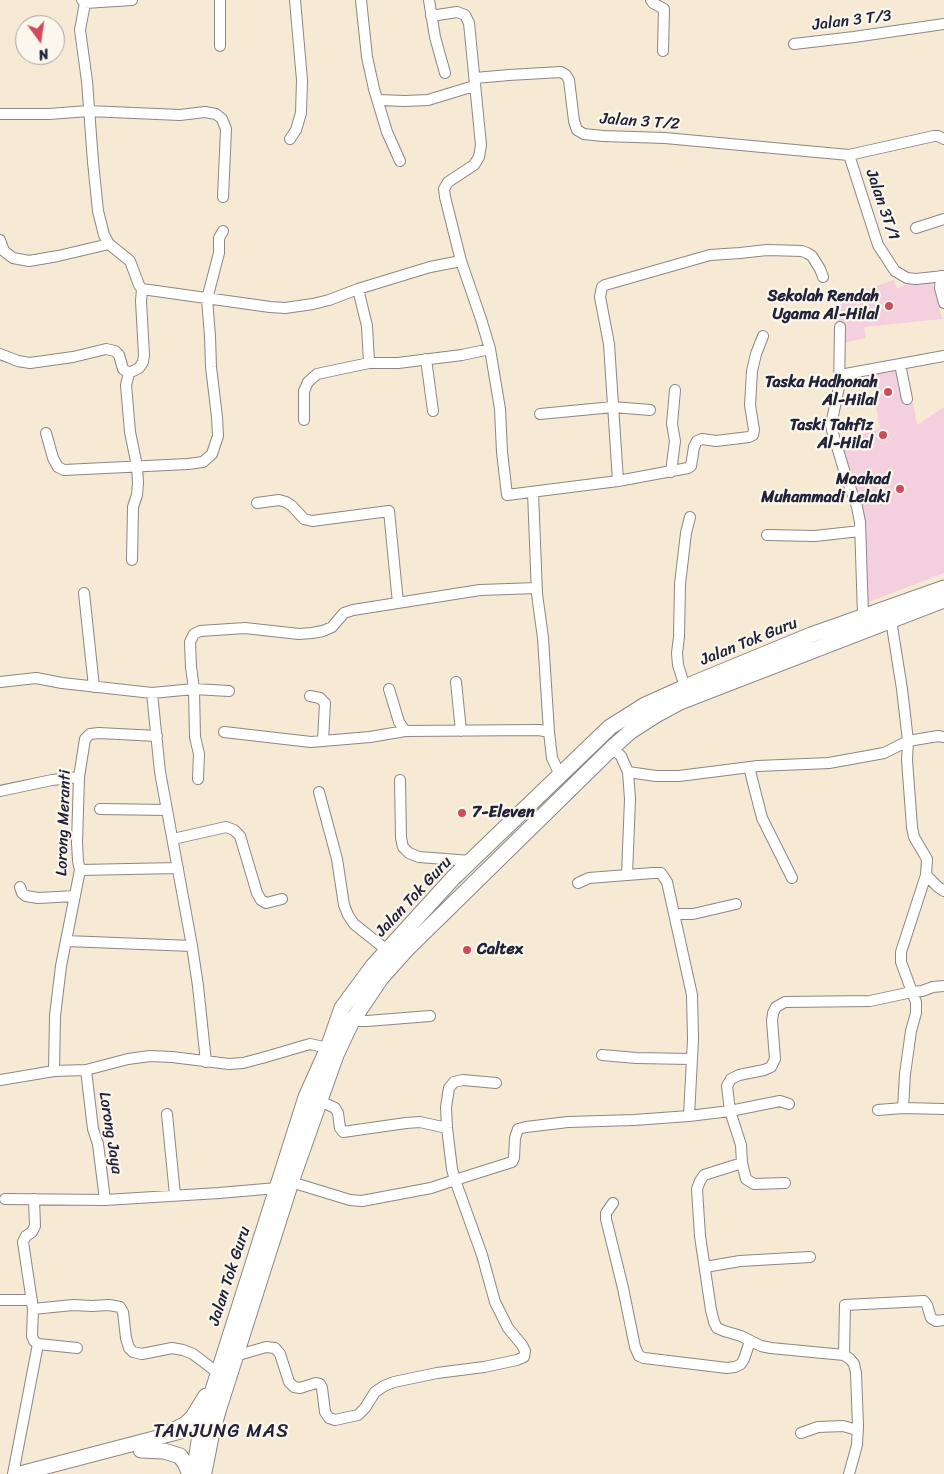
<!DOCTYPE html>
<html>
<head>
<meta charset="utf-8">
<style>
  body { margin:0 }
  #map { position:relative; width:944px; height:1474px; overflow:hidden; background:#f7ead5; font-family:Sriracha,sans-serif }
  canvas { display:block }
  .north { position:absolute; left:15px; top:15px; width:50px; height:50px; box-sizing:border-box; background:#fbf7ec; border:1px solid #a4a2a5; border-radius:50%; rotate:166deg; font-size:14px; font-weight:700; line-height:20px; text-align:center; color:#22223b }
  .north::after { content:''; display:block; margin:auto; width:18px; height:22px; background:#d1495b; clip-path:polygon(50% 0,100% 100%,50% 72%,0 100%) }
</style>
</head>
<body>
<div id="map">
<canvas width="944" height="1474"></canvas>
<div class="north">N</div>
</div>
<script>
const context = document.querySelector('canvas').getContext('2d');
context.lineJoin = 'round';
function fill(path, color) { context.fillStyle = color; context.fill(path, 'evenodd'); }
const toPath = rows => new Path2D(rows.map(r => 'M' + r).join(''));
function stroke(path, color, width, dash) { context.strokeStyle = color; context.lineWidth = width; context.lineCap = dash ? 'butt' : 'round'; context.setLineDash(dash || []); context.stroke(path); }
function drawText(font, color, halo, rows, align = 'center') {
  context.font = font + ' Sriracha,sans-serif'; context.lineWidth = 4.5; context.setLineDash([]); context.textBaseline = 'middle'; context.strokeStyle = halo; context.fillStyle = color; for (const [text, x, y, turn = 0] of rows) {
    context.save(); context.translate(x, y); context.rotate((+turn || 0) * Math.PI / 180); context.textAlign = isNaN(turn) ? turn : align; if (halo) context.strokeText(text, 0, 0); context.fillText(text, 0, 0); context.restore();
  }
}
fill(toPath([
  [894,280,897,288,914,282,931,281,933,283,942,319,864,327,866,338,843,343,837,327,837,314,842,298],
  [897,371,903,401,913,403,917,425,944,407,944,573,866,603,863,507,840,441,880,429,873,385,865,376]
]), '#f4cfdd');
const minor = toPath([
  [82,0,85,3,132,0],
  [220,0,220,46],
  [361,0,367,57,374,89,387,132,400,161],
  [429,0,435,37,445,73],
  [651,0,653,3,664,9,663,51],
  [85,3,80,30,87,81,93,162,98,211,104,235,109,244,130,261,139,285,142,289,270,307,285,308,313,304,329,300,358,289,430,267,461,261],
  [431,16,457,12,465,15,469,23,481,145,479,157,474,165,448,182,444,189,445,197,461,261,481,319,490,349,500,409,502,452,507,495,618,481,688,468,691,466,694,447,697,441,702,439,716,441,749,437,753,435,754,430,750,405,752,371,756,354,763,336],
  [794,44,854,37,944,24],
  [475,78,509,75,561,72,566,75,569,80,574,121,577,130,584,134,603,136,665,138,849,155,934,136,938,136,944,139],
  [378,100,405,101,428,100,474,86],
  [0,114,49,114,88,111,180,115,205,112,216,114,222,119,226,129,223,197],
  [290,139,296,130,301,113,302,80,295,0],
  [849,155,878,245,891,265,895,271,907,278,916,279,944,276],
  [916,228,944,219],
  [0,240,4,251,13,258,29,261,58,256,109,244],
  [941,276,940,288,944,303],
  [358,289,367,326,369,363],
  [840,327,839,387,832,420,832,430,844,470,857,507,860,522,863,616],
  [0,354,18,361,30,363,73,357,106,349,115,351,119,355,123,369,129,373],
  [426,359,433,411],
  [900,364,907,399],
  [840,375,944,356],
  [540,414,613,407,650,410],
  [304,420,304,391,308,382,317,374,369,363,398,363,462,355,490,349],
  [46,433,53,458,58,467,64,470,188,464,203,462,212,454,218,436,217,417,211,367,210,336,207,299,219,253,219,238,223,231],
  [671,472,675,441,672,424,675,390],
  [618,481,609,344,600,297,602,287,605,285,710,255,740,253,767,250,802,251,807,253,812,256,820,269,823,277],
  [533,492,537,594,543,638,549,732,552,758,560,775],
  [257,503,279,500,286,502,292,506,304,519,312,521,389,511,398,603],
  [767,535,815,536,860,531],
  [132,560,133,507,137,495,138,483,137,466,130,432,126,385,129,373,139,368,143,362,144,355,141,301,142,289],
  [84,593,94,687],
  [891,620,902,689,908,741,907,760,912,827,914,837,927,859,926,875,901,952,901,962,912,992,922,991,933,987,944,986],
  [0,682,36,678,62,683,152,693,194,689,229,691],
  [456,682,461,731],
  [685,687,678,665,677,653,679,637,680,584,686,533,690,517],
  [389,689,399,722,405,731],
  [152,693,160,772,192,946,198,986,206,1062],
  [310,696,320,698,325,703,323,741],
  [224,732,311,742,370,737,405,731,539,730,549,732],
  [612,748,621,756,628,772,656,776,679,776,758,766,829,763,884,753,908,741,938,736,944,737],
  [749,767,762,818,792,878],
  [628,772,630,799,627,875,653,873,661,873,667,882,692,995,693,1039,689,1116,730,1111,780,1101,789,1104],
  [198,779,199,754,195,737,194,689,191,667,190,642,194,634,200,631,245,628,299,634,312,633,323,631,332,627,344,613,353,610,480,590,537,588],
  [400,780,401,838,403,847,409,853,419,857,471,861],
  [0,791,52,780,79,777],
  [319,792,337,859,344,905,348,915,354,924,388,951],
  [100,809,167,810],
  [173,839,226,827,234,830,240,836,257,893,261,900,266,903,282,899],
  [80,870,178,868],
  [926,875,938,887,944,891],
  [578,883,589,878,627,875],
  [20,887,22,893,26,896,38,898,75,896],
  [674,914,693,914,736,904],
  [66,941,192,946],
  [352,1021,367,1021,430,1016],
  [602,1055,636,1058,691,1059],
  [86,1070,93,1129,98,1144,105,1200],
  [54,1071,55,1016,61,966,80,870,78,861,77,843,79,777,85,739,90,734,99,733,157,736],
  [0,1080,54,1071,86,1070,128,1059,150,1056,172,1057,229,1064,243,1063,262,1058,310,1044,328,1048],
  [496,1083,463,1080,454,1082,449,1088,446,1107,447,1128,452,1169,455,1180,512,1162,514,1158,515,1138,518,1129,526,1127,568,1122,634,1120,689,1116],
  [320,1101,335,1108,338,1113,340,1128,343,1132,406,1123,420,1122,447,1128],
  [878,1110,903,1108,944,1109],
  [167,1114,175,1195],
  [742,1163,746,1179,754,1184,785,1183],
  [5,1199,105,1200,219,1193,277,1188],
  [613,1203,606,1213,606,1219,623,1288,635,1347,639,1356,644,1358,727,1368,735,1367,741,1364,744,1359,750,1341],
  [705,1267,740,1261,810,1257],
  [0,1300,32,1300],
  [33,1309,23,1242,26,1236,32,1232,35,1226,34,1199],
  [77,1348,38,1344,34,1341,32,1336,33,1309,73,1305,92,1306,109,1305,120,1307,123,1312,126,1338,129,1348,133,1352,142,1354,172,1348,183,1350,193,1354,218,1373],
  [844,1355,845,1305,924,1301,927,1305,931,1318,936,1321,944,1320],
  [235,1356,266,1347,275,1348,280,1354,289,1382,294,1387,300,1388,316,1383,320,1384,322,1388,325,1412,329,1418,335,1420,358,1415,365,1408,375,1392,384,1386,394,1382,437,1373,484,1367,517,1360,524,1357,525,1351,522,1345,508,1328,495,1302,482,1255,455,1180,431,1188,362,1201,350,1200,291,1182],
  [801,1433,818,1427,843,1426,857,1430],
  [13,1474,38,1344],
  [849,1474,857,1445,858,1426,856,1373,854,1364,850,1359,844,1355,771,1348,761,1346,741,1336,724,1331,717,1328,714,1322,711,1310,700,1236,697,1189,700,1181,704,1175,742,1163,741,1145,730,1111,727,1086,731,1079,739,1075,764,1070,771,1067,775,1059,772,1021,773,1013,776,1007,785,1002,870,1001,912,992,916,1002,916,1013,911,1031,905,1074,903,1108]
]);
const secondary = toPath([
  [18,1474,213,1423]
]);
const primary = toPath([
  [166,1434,186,1424,193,1417,206,1396],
  [141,1450,164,1451,180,1456,185,1463,190,1474],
  [204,1472,212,1432,219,1408,291,1182,336,1055,352,1021,381,978,406,950,612,748,631,731,656,715,680,702,703,693,944,600],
  [194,1474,200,1435,212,1393,306,1097,328,1048,342,1008,373,966,453,878,610,727,645,705,685,687,811,635,944,588]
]);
stroke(minor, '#8c8688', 12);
stroke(secondary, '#8c8688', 16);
stroke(primary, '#8c8688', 17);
stroke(minor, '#fff', 10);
stroke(secondary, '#fff', 14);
stroke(primary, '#fff', 15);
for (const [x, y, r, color] of [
  [889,306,5,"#d1495b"],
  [888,392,5,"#d1495b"],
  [883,435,5,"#d1495b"],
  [900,489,5,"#d1495b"],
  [462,813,5,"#d1495b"],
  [467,950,5,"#d1495b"]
]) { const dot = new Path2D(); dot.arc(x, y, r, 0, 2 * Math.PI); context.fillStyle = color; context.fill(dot); stroke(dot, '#fbf7ec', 2); }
drawText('16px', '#22223b', '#fbf7ec', [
  ["Jalan 3 T/3",852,21,-7],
  ["Jalan 3 T/2",640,122,4],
  ["Jalan 3T/1",882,205,71],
  ["Jalan Tok Guru",749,642,-22],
  ["Lorong Meranti",64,823,-88],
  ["Jalan Tok Guru",414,897,-47],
  ["Lorong Jaya",110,1133,81],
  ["Jalan Tok Guru",230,1276,-72]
]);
drawText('bold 16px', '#22223b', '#fbf7ec', [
  ["Sekolah Rendah",879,297],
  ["Ugama Al-Hilal",879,315],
  ["Taska Hadhonah",878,383],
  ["Al-Hilal",878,401],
  ["Taski Tahfiz",873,426],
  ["Al-Hilal",873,444],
  ["Maahad",890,480],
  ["Muhammadi Lelaki",890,498],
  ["7-Eleven",472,813,"left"],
  ["Caltex",477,950,"left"]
], 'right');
context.letterSpacing = '1px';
drawText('19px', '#22223b', '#fbf7ec', [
  ["TANJUNG MAS",221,1432]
]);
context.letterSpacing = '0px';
</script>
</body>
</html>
